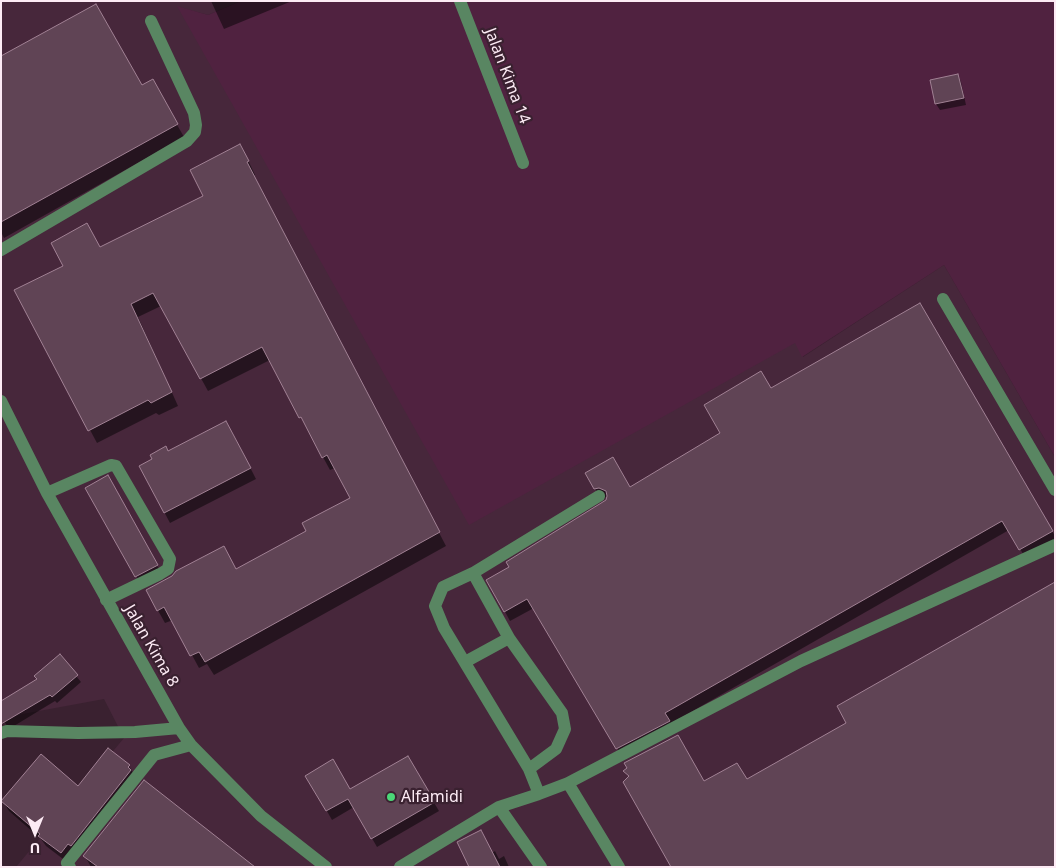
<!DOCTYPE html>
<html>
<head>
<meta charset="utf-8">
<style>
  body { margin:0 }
  #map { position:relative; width:1056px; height:868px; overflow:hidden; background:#3a2130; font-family:"Noto Sans",sans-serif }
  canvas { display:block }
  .frame { position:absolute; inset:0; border:2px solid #fdebf5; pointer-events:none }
  .north { position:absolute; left:10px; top:808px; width:50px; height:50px; -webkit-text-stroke:4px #3a2130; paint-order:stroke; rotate:180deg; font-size:14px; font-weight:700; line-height:20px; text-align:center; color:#fdebf5 }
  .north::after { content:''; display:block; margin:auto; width:18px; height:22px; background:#fdebf5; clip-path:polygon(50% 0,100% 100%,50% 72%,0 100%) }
</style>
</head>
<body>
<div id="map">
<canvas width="1056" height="868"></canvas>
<div class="frame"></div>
<div class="north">U</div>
</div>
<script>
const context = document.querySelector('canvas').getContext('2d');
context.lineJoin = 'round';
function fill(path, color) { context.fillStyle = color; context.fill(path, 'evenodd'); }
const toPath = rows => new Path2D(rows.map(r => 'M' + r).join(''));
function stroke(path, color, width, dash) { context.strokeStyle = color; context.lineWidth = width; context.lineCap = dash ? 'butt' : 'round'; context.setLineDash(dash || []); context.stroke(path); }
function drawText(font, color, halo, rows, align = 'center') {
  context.font = font + ' "Noto Sans",sans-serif'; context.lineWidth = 4.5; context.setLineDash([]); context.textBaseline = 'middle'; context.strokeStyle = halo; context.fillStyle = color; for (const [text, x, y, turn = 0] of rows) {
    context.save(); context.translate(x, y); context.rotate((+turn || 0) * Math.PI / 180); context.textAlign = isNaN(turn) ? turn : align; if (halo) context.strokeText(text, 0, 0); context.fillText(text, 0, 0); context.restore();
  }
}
fill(toPath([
  [1,1,241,1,208,15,178,7,796,343,803,357,944,265,1055,457,1055,867,16,867,124,738,104,699,1,718]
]), '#47273b');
fill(toPath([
  [241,1,1055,1,1055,457,944,265,802,357,795,343,469,525,177,6,208,15]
]), '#502240');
fill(toPath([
  [211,1,292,1,224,29],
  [1,58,141,87,152,81,184,137,4,238,1,232],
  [958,75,961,82,966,105,940,110,936,104],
  [247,158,255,175,253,176,446,546,214,675,207,664,199,668,173,620,165,623,147,591,236,570,308,532,351,498,335,468,330,470,270,360,208,391,161,306,138,317,178,406,159,415,156,413,97,443,15,290,205,197],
  [919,304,1055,536,1055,543,1026,559,1009,530,670,724,623,758,534,608,510,621,488,580,510,567,607,501,608,498,606,497,601,499,587,474,630,489,722,434,771,390],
  [232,432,256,479,170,523,140,466,168,452],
  [107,477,163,576,142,586,86,489],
  [60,656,81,682,57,703,55,701,9,729,1,716,38,680],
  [407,757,439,811,377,847,354,807,332,820,307,776,350,791],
  [129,766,135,776,67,862,46,846,41,839,9,811,3,801,78,787],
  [495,851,499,859,504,856,509,867,470,867],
  [85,856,253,867,91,867]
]), '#0007');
const building = toPath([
  [96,4,142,85,153,79,178,124,1,222,1,56,96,4],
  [958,74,964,98,935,104,930,80,958,74],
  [240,144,249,161,247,162,440,532,205,662,199,652,190,656,164,607,157,611,146,590,172,576,176,571,224,546,236,569,306,531,302,523,350,498,327,455,322,458,301,417,299,418,262,347,200,379,153,293,131,304,172,392,151,403,148,400,88,431,14,290,63,266,51,243,87,223,100,247,203,196,190,170,240,144],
  [920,303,1053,531,1019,550,1002,521,665,713,670,721,616,749,527,599,504,612,486,580,509,567,506,562,606,500,607,496,606,491,599,488,594,489,585,473,613,457,630,487,720,433,704,405,761,371,771,388,920,303],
  [226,421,251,468,164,513,139,466,152,459,150,455,166,446,168,451,226,421],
  [108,475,158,565,135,577,85,488,108,475],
  [1055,582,1055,867,671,867,623,782,629,776,623,771,627,768,624,763,678,735,704,781,737,763,747,779,846,723,837,706,1055,582],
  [60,654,78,675,52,697,50,695,1,724,1,701,37,679,34,676,60,654],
  [108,748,130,765,128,767,131,770,71,846,68,844,61,853,38,836,40,834,1,801,41,754,78,786,108,748],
  [408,756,435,802,371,839,348,799,326,811,305,776,333,759,350,789,408,756],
  [144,780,255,867,98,867,83,856,144,780],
  [481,830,500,867,469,867,457,842,481,830]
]);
fill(building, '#604455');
stroke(building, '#a18194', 1);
stroke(toPath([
  [460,1,523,163],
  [1,250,187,141,195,132,196,125,194,113,151,21],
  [943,299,1055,490],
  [1,401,47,493,179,728,191,745,261,816,326,867],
  [47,493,111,465,116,466,170,559,168,569,160,574,106,600],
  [473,573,509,638,562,713,565,729,556,749,529,769],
  [465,662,509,638],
  [1,733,7,731,78,733,135,732,179,728],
  [568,783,801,661,1055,545],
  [539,794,529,769,444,628,435,606,443,587,473,573,599,496],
  [499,807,541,867],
  [70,867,67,863,154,755,191,745],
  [400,867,499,807,539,794,568,783,619,867]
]), '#598662', 12);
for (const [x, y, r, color] of [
  [391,797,5,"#4bd677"]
]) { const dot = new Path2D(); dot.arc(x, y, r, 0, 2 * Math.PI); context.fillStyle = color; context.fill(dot); stroke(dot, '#3a2130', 2); }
drawText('16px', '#fdebf5', '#3a2130', [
  ["Jalan Kima 14",507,76,69],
  ["Jalan Kima 8",151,646,60]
]);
drawText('16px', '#fdebf5', '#3a2130', [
  ["Alfamidi",401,797]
], 'left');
</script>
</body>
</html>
